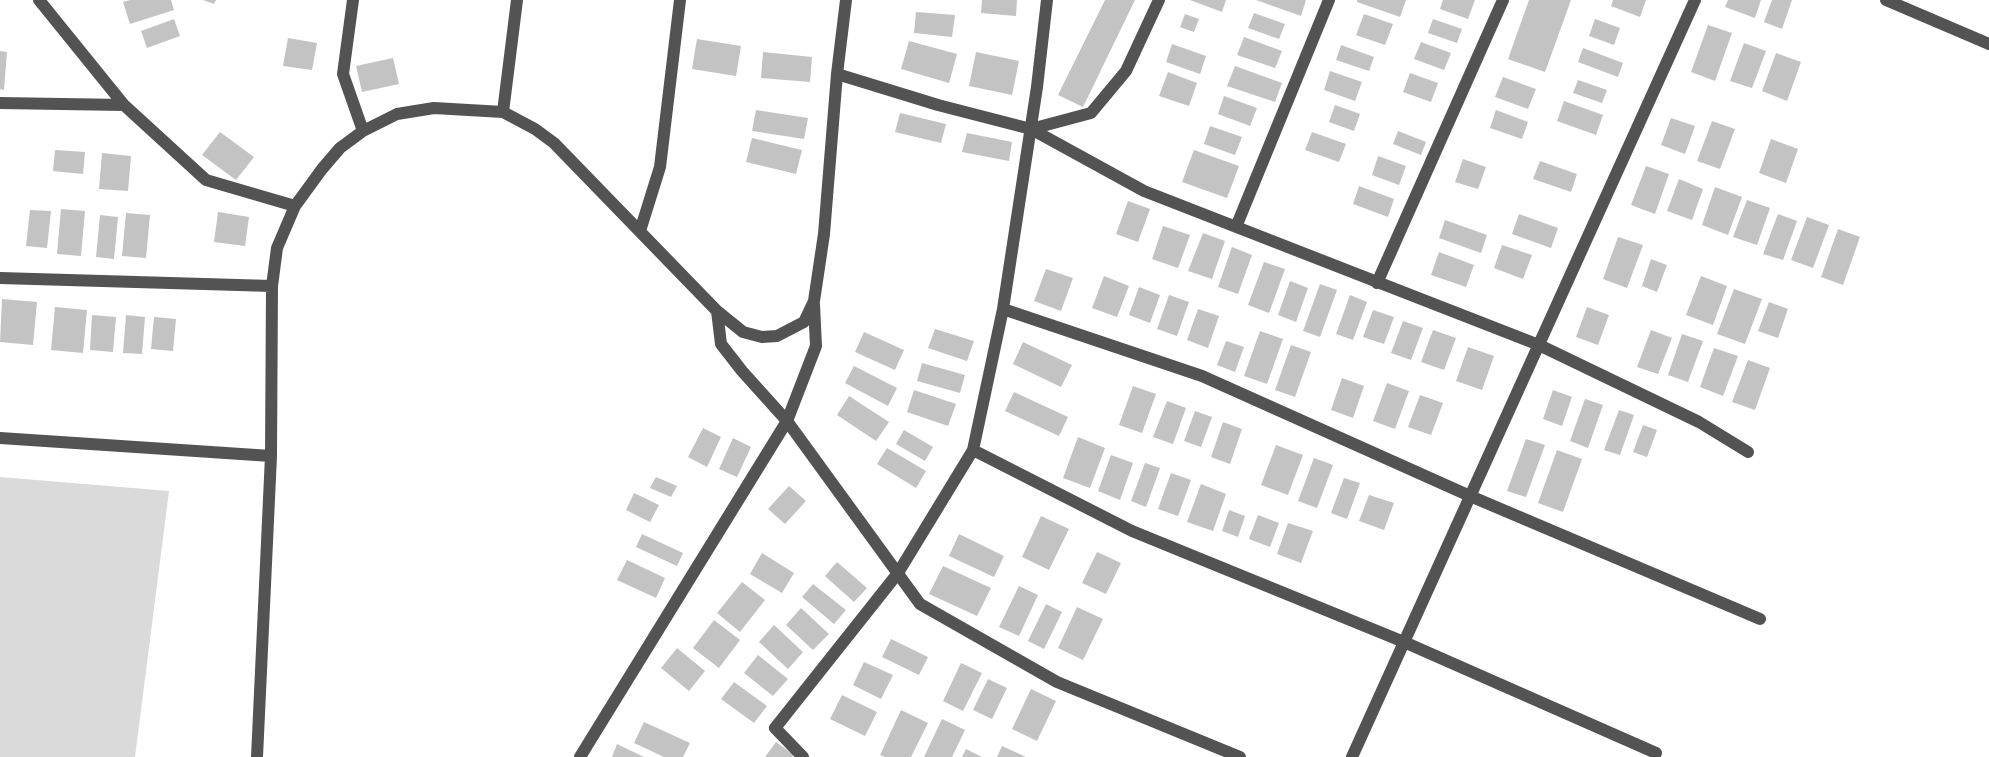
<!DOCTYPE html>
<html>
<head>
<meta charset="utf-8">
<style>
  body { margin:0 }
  canvas { display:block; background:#fff }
</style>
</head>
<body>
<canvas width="1989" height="757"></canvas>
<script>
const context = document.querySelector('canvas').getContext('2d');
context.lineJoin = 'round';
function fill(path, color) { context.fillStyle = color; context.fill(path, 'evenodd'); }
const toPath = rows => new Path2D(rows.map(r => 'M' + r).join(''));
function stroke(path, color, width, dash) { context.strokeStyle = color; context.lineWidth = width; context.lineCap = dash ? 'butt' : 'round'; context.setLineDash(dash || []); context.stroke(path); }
fill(toPath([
  [0,477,169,491,135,757,0,757]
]), '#dadada');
fill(toPath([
  [130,0,171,0,174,10,130,24,123,2],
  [203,0,216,0,214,4],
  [982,0,1017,0,1016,16,981,13],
  [1105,0,1135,0,1083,107,1058,95],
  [1190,0,1226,0,1222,12],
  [1256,0,1306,0,1301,16],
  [1357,0,1406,0,1400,17,1357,2],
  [1443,0,1475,0,1468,19,1440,9],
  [1529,0,1571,0,1545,72,1508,59],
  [1613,0,1646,0,1640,17,1611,6],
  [1728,0,1761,0,1755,18,1725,7],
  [1772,0,1792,0,1782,29,1764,22],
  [916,12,955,15,952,37,914,33],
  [1254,13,1285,24,1279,39,1248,28],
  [1185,14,1199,19,1194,32,1180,27],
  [1364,14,1393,24,1385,45,1356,35],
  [174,19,180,36,147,48,141,31],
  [1433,19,1462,29,1457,43,1428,33],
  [1595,19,1620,28,1614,45,1589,36],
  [1708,25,1732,33,1715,81,1691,72],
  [1244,37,1282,51,1275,68,1237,55],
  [288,38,317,43,312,70,283,66],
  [697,39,741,46,736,76,692,69],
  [909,41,957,54,949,83,901,69],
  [1421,42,1451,53,1444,70,1414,59],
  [1744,43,1766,51,1752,88,1730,81],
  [1172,44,1206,56,1200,74,1166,62],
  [1341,45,1374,57,1369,71,1336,60],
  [1583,48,1623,63,1618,77,1578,62],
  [0,51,7,52,4,90,0,89],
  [763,52,812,57,810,82,761,78],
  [976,52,1019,61,1012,95,969,86],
  [1776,53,1801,62,1787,101,1762,91],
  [393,58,399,84,362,92,356,66],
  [1235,66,1282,83,1275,102,1227,86],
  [1330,71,1362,82,1355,101,1324,90],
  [1168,72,1197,83,1189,106,1159,96],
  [1410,73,1438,83,1431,102,1403,92],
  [1503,77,1536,89,1528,109,1495,97],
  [1578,80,1607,90,1602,103,1573,93],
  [1224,96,1257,108,1250,126,1218,114],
  [1564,101,1603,115,1596,135,1557,121],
  [1335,105,1360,114,1354,131,1329,122],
  [756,110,808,118,804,139,752,131],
  [1496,110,1528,122,1522,139,1490,128],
  [900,113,946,124,941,143,895,132],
  [1671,118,1695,126,1685,154,1661,145],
  [1712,121,1735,129,1720,169,1697,161],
  [1210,126,1242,137,1235,155,1204,144],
  [1398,131,1426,142,1421,155,1393,144],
  [220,132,254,157,236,180,202,155],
  [1312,132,1346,144,1339,162,1305,150],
  [967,133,1012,142,1009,161,962,152],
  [752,138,802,150,796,174,746,162],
  [1771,139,1798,149,1786,183,1759,173],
  [55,150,85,152,83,174,53,171],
  [1194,150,1239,166,1227,198,1182,182],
  [102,153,131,156,128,191,99,189],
  [1378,156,1406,166,1399,185,1372,175],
  [1463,159,1486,167,1478,189,1455,182],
  [1540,161,1577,174,1571,192,1533,179],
  [1646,166,1669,174,1655,214,1631,205],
  [1679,179,1703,189,1692,220,1667,211],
  [1359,186,1394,199,1388,217,1353,204],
  [1715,187,1742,197,1728,235,1702,225],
  [1747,200,1770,208,1757,245,1733,237],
  [1128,201,1150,209,1138,242,1116,234],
  [61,209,85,211,81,256,57,254],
  [30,210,51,211,47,248,26,246],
  [218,212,249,217,245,246,214,242],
  [126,213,150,215,146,258,122,256],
  [1519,214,1558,228,1551,248,1512,234],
  [1778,214,1797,221,1783,260,1763,254],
  [100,215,118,217,114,259,96,257],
  [1807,217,1829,225,1813,268,1791,260],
  [1445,220,1487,235,1481,253,1439,238],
  [1163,226,1190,235,1178,268,1152,259],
  [1838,229,1860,237,1843,285,1821,277],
  [1203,233,1225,241,1212,279,1188,271],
  [1618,237,1643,245,1627,288,1603,279],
  [1502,245,1532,255,1523,279,1494,268],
  [1232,247,1252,255,1238,294,1218,287],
  [1439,252,1474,265,1466,287,1431,275],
  [1651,259,1667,265,1657,292,1642,286],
  [1264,262,1285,269,1269,313,1248,305],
  [1046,269,1073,278,1061,311,1034,301],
  [1104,276,1129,286,1117,317,1092,308],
  [1701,276,1727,286,1713,325,1686,315],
  [1290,281,1308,288,1296,322,1278,315],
  [1320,284,1337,290,1320,337,1303,331],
  [1139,287,1160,295,1150,323,1129,315],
  [1734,289,1762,299,1745,344,1717,334],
  [1169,295,1189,302,1177,336,1157,329],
  [1350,295,1367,302,1353,340,1336,334],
  [2,299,37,302,33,345,0,342],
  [1769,302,1788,309,1778,338,1758,331],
  [55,307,87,310,83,353,51,350],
  [1587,307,1609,315,1598,345,1576,337],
  [1198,309,1219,316,1208,348,1187,340],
  [1373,310,1394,317,1384,344,1363,337],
  [92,315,116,317,113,352,90,350],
  [126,315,145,317,142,354,123,353],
  [154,317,176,319,173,351,151,349],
  [1403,321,1423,328,1411,360,1391,353],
  [935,329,974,341,967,361,928,348],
  [1433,330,1456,338,1444,370,1421,362],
  [1651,330,1672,338,1658,374,1637,367],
  [1260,331,1283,339,1267,384,1244,376],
  [864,332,904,350,895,370,855,352],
  [1682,334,1703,341,1688,382,1668,375],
  [1226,341,1244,347,1235,372,1217,365],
  [1023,342,1072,365,1061,387,1013,364],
  [1291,345,1311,352,1295,397,1275,390],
  [1468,347,1494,356,1482,390,1456,381],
  [1714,348,1738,356,1723,396,1700,387],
  [1748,360,1770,368,1755,410,1732,402],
  [922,363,965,375,960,393,917,381],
  [854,366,897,388,888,406,845,383],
  [1342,378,1364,386,1353,418,1331,410],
  [1387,383,1409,391,1395,429,1373,421],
  [1133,386,1156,394,1142,433,1119,425],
  [914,390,956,404,948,426,907,412],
  [1553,390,1572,397,1562,426,1543,419],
  [1014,392,1068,417,1059,436,1005,411],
  [1420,395,1443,403,1431,435,1408,427],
  [849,396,889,422,876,441,837,415],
  [1585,399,1603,405,1588,448,1570,441],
  [1167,401,1186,408,1173,444,1153,437],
  [1619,410,1634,415,1620,455,1604,450],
  [1195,411,1212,417,1201,447,1184,441],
  [1223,422,1242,429,1230,464,1211,457],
  [1643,425,1657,430,1647,457,1633,452],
  [703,428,721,437,707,467,688,457],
  [904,430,933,447,925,461,896,444],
  [1078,437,1105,448,1090,488,1063,478],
  [733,438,751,447,737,477,719,469],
  [1526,439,1545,445,1526,497,1507,491],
  [1276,445,1303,455,1288,495,1261,485],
  [887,448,926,471,916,488,877,464],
  [1557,450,1582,459,1563,512,1538,503],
  [1111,455,1133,463,1120,500,1098,491],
  [1314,458,1333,465,1317,508,1298,501],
  [1145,463,1160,468,1146,507,1131,501],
  [1171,473,1191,480,1178,516,1158,509],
  [656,477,677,486,671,497,650,488],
  [1344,478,1360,483,1347,519,1331,513],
  [1201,484,1226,494,1213,531,1187,522],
  [789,486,806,501,785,524,768,509],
  [634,493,659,505,650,522,626,510],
  [1369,495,1394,503,1384,530,1359,521],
  [1229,510,1245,516,1238,537,1222,531],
  [1258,515,1279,523,1270,547,1249,539],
  [1041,516,1069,529,1049,570,1022,557],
  [1288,523,1313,531,1301,563,1277,554],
  [642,534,683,553,677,566,636,547],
  [959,534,1004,556,994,577,949,556],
  [1097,552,1121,563,1106,594,1082,583],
  [762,553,794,573,782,593,750,574],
  [627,560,665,578,656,598,617,580],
  [837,562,867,588,854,602,825,576],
  [943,566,991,588,977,616,929,594],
  [742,582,765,600,740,632,717,613],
  [813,584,846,610,834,624,802,597],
  [1019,586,1038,595,1019,636,999,627],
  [1046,604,1062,612,1044,649,1028,641],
  [1077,607,1103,619,1083,660,1058,648],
  [801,608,829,634,813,650,786,625],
  [714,620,740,640,719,668,693,648],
  [774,625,803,652,788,669,759,642],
  [891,639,928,657,919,675,882,657],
  [677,648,705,671,689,691,661,668],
  [758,655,788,679,773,696,744,673],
  [864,662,893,675,881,699,853,685],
  [961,663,982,673,963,711,943,701],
  [988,679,1007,688,992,719,973,710],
  [734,682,767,706,754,723,721,699],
  [1031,689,1056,701,1037,741,1012,729],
  [842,695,877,712,865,736,830,719],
  [901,710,928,723,911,757,885,757,880,755],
  [942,719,965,730,952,757,924,757],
  [644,722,690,743,683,757,664,757,634,743],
  [776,742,794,755,792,757,765,757],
  [617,744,644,757,612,757],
  [1002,746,1026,757,997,757],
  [966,749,982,757,962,757]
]), '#c3c3c3');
stroke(toPath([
  [39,0,124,105,206,180,295,206],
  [353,0,343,74,363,131],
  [1886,0,1989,44],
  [837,74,938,105,1031,129,1091,113,1126,71,1159,0],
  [0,103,124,105],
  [503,112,517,0],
  [1031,129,1144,191,1539,345,1699,422,1748,452],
  [1236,227,1329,0],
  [640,231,660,167,680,0],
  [0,278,272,286],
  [1377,283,1503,0],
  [1003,309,1202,376,1470,496,1760,619],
  [717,311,721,344,742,371,787,421,920,604,1057,682,1240,757],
  [0,438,271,456],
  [973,450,1132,531,1404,642,1656,753],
  [257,757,271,456,272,286,277,248,295,206,322,169,340,148,363,131,397,114,434,108,503,112,535,129,554,143,717,311,743,332,762,337,777,336,804,322,814,301,824,234,837,74,846,0],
  [580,757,787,421,816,346,814,304],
  [803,757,775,728,898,573,973,450,1003,309,1037,87,1047,0],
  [1352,757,1695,0]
]), '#535353', 12);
</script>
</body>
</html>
